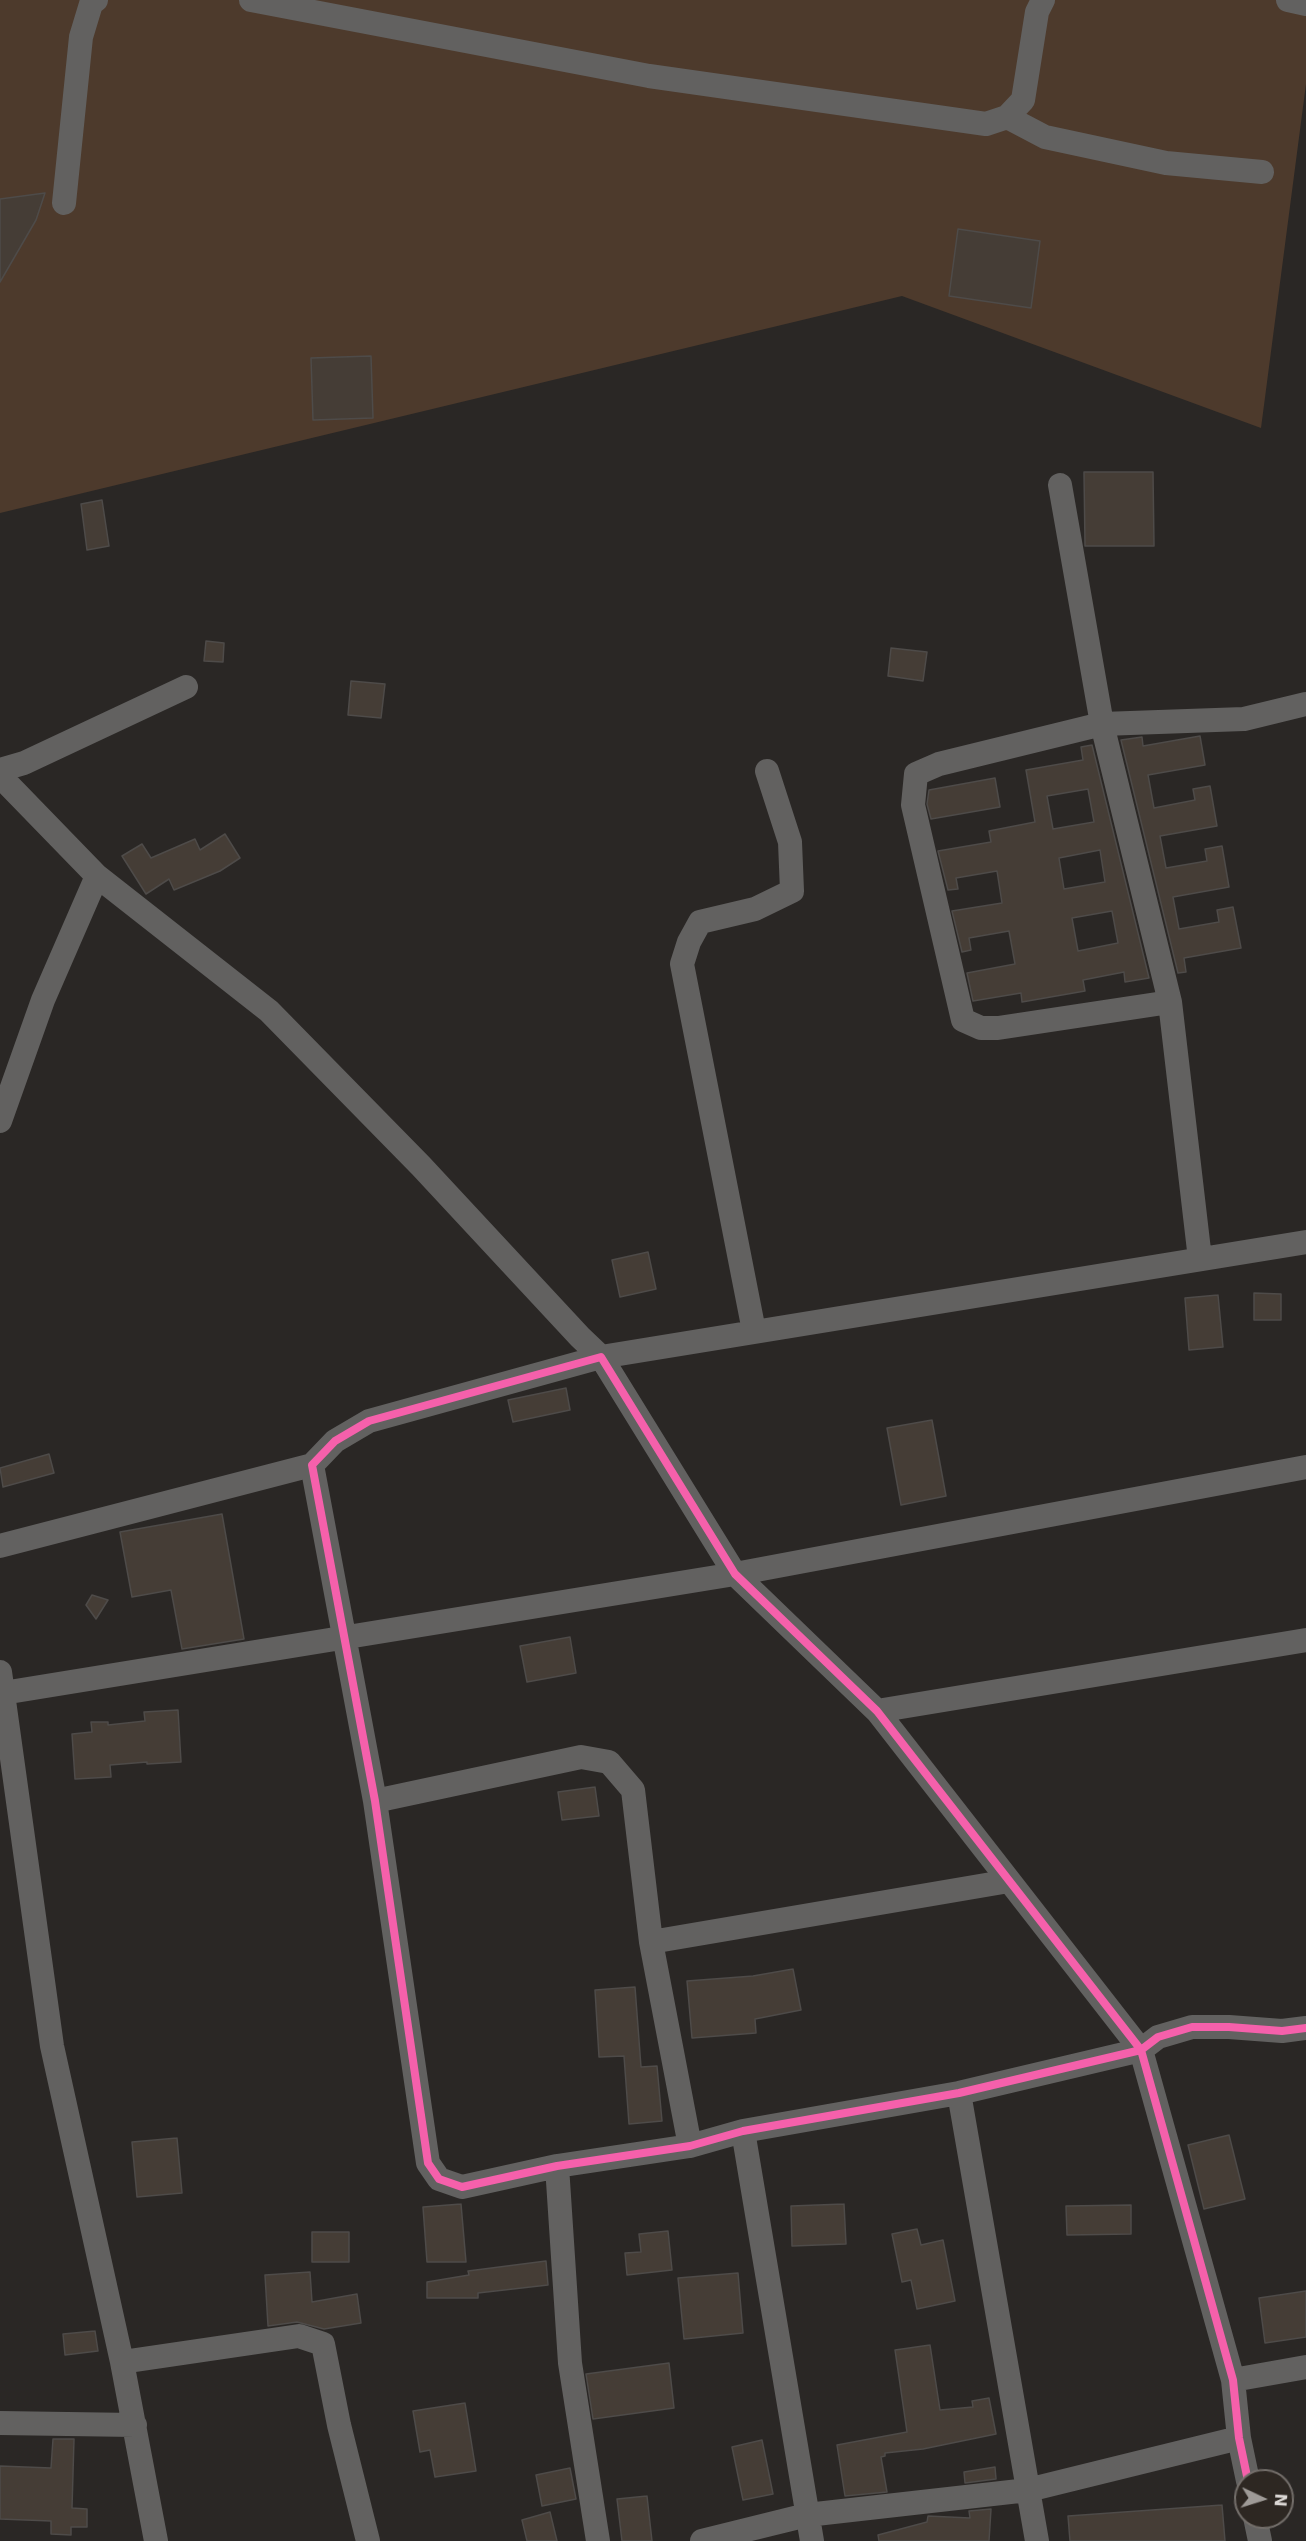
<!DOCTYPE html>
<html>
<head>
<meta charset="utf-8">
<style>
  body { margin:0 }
  #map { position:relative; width:1306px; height:2541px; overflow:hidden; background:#2a2725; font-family:"DejaVu Sans",sans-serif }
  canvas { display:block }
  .north { position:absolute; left:1234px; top:2469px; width:60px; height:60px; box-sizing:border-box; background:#2d2722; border:2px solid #736e6a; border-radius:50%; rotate:94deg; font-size:16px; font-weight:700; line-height:24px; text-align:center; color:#dcd8d5 }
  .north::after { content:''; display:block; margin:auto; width:21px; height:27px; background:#9e9a97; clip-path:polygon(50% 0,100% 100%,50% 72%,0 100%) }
</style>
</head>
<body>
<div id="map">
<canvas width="1306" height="2541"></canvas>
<div class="north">N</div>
</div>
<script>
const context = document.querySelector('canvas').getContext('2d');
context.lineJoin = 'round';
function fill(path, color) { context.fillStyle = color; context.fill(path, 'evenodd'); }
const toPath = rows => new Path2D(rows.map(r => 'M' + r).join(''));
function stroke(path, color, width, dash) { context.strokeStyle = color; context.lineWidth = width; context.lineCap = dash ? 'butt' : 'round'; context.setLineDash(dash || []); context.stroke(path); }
fill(toPath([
  [0,0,1306,0,1306,84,1261,428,902,296,0,513]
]), '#4d3a2c');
const building = toPath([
  [45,193,36,220,0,282,0,199,45,193],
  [958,229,1040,241,1031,308,949,296,958,229],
  [371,356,373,418,313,420,311,358,371,356],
  [1084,472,1153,472,1154,546,1085,546,1084,472],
  [102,500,109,546,87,550,81,504,102,500],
  [206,641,224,643,223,662,204,661,206,641],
  [891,648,927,652,923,681,888,676,891,648],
  [351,681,385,684,381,718,348,715,351,681],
  [1200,736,1205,765,1148,775,1154,808,1195,800,1193,789,1210,786,1217,826,1160,836,1166,868,1207,861,1205,849,1222,846,1229,887,1173,897,1179,929,1219,922,1217,910,1233,907,1241,948,1184,958,1186,972,1178,973,1121,740,1142,737,1143,746,1200,736],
  [1092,745,1149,978,1125,982,1124,972,1083,980,1085,991,1022,1002,1021,993,973,1001,967,973,1015,964,1009,931,969,938,971,950,962,952,952,911,1002,903,997,871,956,878,958,889,948,890,938,851,991,842,989,831,1035,822,1026,770,1083,760,1081,747,1092,745],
  [1088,789,1094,822,1053,829,1047,796,1088,789],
  [1100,850,1105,882,1064,889,1059,858,1100,850],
  [1112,911,1118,943,1078,951,1072,918,1112,911],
  [995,778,1000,807,931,819,927,804,929,790,995,778],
  [225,834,240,858,220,871,174,890,169,879,146,894,122,856,142,844,151,858,195,839,200,850,225,834],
  [648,1252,656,1289,620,1297,612,1260,648,1252],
  [1254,1293,1281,1294,1281,1320,1254,1320,1254,1293],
  [1218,1295,1223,1347,1189,1350,1185,1298,1218,1295],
  [566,1388,570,1410,513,1422,508,1400,566,1388],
  [932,1420,946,1496,901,1505,887,1428,932,1420],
  [49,1454,54,1473,3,1487,0,1468,49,1454],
  [222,1514,244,1639,182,1649,171,1590,132,1597,120,1532,222,1514],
  [92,1595,108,1600,96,1619,86,1605,92,1595],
  [570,1637,576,1673,527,1682,520,1646,570,1637],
  [178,1710,181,1762,147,1764,147,1762,110,1765,111,1777,75,1779,72,1734,92,1732,91,1722,108,1722,108,1725,145,1721,144,1712,178,1710],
  [595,1787,599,1816,562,1820,558,1792,595,1787],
  [793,1969,801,2010,755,2019,756,2033,692,2038,687,1981,753,1976,793,1969],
  [635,1987,641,2067,657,2066,662,2121,629,2124,624,2056,599,2057,595,1990,635,1987],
  [1229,2135,1245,2199,1204,2209,1188,2145,1229,2135],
  [177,2138,182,2193,137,2197,132,2142,177,2138],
  [461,2204,466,2262,427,2262,423,2207,461,2204],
  [844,2204,846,2244,792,2246,791,2206,844,2204],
  [1131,2205,1131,2234,1067,2235,1066,2206,1131,2205],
  [917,2229,921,2245,943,2240,955,2301,917,2309,911,2280,902,2282,892,2234,917,2229],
  [668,2231,672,2270,627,2275,625,2253,641,2252,639,2234,668,2231],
  [312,2232,349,2232,349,2262,312,2262,312,2232],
  [546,2261,548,2285,478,2293,478,2298,427,2298,427,2282,469,2275,468,2271,546,2261],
  [310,2272,312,2302,357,2294,361,2323,324,2329,297,2322,268,2326,265,2275,310,2272],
  [738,2273,743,2333,684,2339,678,2278,738,2273],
  [1306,2291,1306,2337,1265,2343,1259,2298,1306,2291],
  [95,2331,98,2351,65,2355,63,2334,95,2331],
  [930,2345,940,2410,973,2407,972,2401,989,2398,996,2434,923,2449,885,2453,885,2456,881,2457,887,2492,845,2496,837,2445,907,2432,895,2350,930,2345],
  [669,2363,674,2408,593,2419,586,2374,669,2363],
  [465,2403,476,2471,435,2477,430,2450,420,2452,413,2411,465,2403],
  [53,2439,74,2439,72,2508,87,2509,87,2527,71,2527,71,2535,51,2534,51,2521,0,2519,0,2466,51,2468,53,2439],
  [762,2440,773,2494,743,2500,732,2447,762,2440],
  [995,2467,996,2479,965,2483,964,2472,995,2467],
  [570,2468,576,2499,542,2506,536,2475,570,2468],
  [647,2496,652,2541,622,2541,617,2499,647,2496],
  [1222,2505,1225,2541,1070,2541,1068,2516,1222,2505],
  [991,2509,989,2541,879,2541,878,2535,927,2522,928,2516,970,2518,969,2511,991,2509],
  [550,2512,557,2541,527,2541,522,2520,550,2512]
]);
fill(building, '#453d36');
stroke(building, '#4e4b49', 1.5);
stroke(toPath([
  [251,0,649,76,986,124,1007,117,1023,100,1037,12,1043,0],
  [1288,0,1306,4],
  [1007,117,1045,137,1166,163,1262,172],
  [64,203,81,37,91,4,96,0],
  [1060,485,1102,724,1170,1002,1200,1259],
  [0,770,24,763,186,687],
  [0,776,97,876],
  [1170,1002,998,1028,981,1028,963,1020,913,805,916,774,939,764,1102,724,1244,719,1306,704],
  [0,1121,43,1000,97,876,269,1011,421,1166,580,1337,601,1357,1306,1242],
  [754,1331,682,964,689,942,700,922,755,909,792,891,790,842,767,771],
  [0,1546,312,1465],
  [0,1672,52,2046,122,2362,156,2541],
  [3,1693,735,1574,1306,1467],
  [877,1711,1306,1640],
  [375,1801,581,1757,609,1762,633,1790,651,1942,690,2146],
  [651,1942,1009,1881],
  [959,2093,1037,2541],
  [743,2131,812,2541],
  [557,2166,570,2363,598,2541],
  [122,2362,299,2336,323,2344,339,2425,368,2541],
  [1233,2380,1306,2367],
  [0,2423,135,2425],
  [1248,2481,1239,2438,1233,2380,1141,2050,877,1711,735,1574,601,1357,369,1421,335,1441,312,1465,375,1801,428,2163,439,2179,462,2187,557,2166,690,2146,743,2131,959,2093,1141,2050,1158,2037,1192,2027,1229,2027,1282,2031,1306,2028],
  [1255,2517,1260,2541],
  [702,2541,807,2515,1028,2490,1239,2438]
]), '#626160', 24);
stroke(toPath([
  [1248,2481,1239,2438,1233,2380,1141,2050,877,1711,735,1574,601,1357,369,1421,335,1441,312,1465,375,1801,428,2163,439,2179,462,2187,557,2166,690,2146,743,2131,959,2093,1141,2050,1158,2037,1192,2027,1229,2027,1282,2031,1306,2028]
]), '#f560ab', 8);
</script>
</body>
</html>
